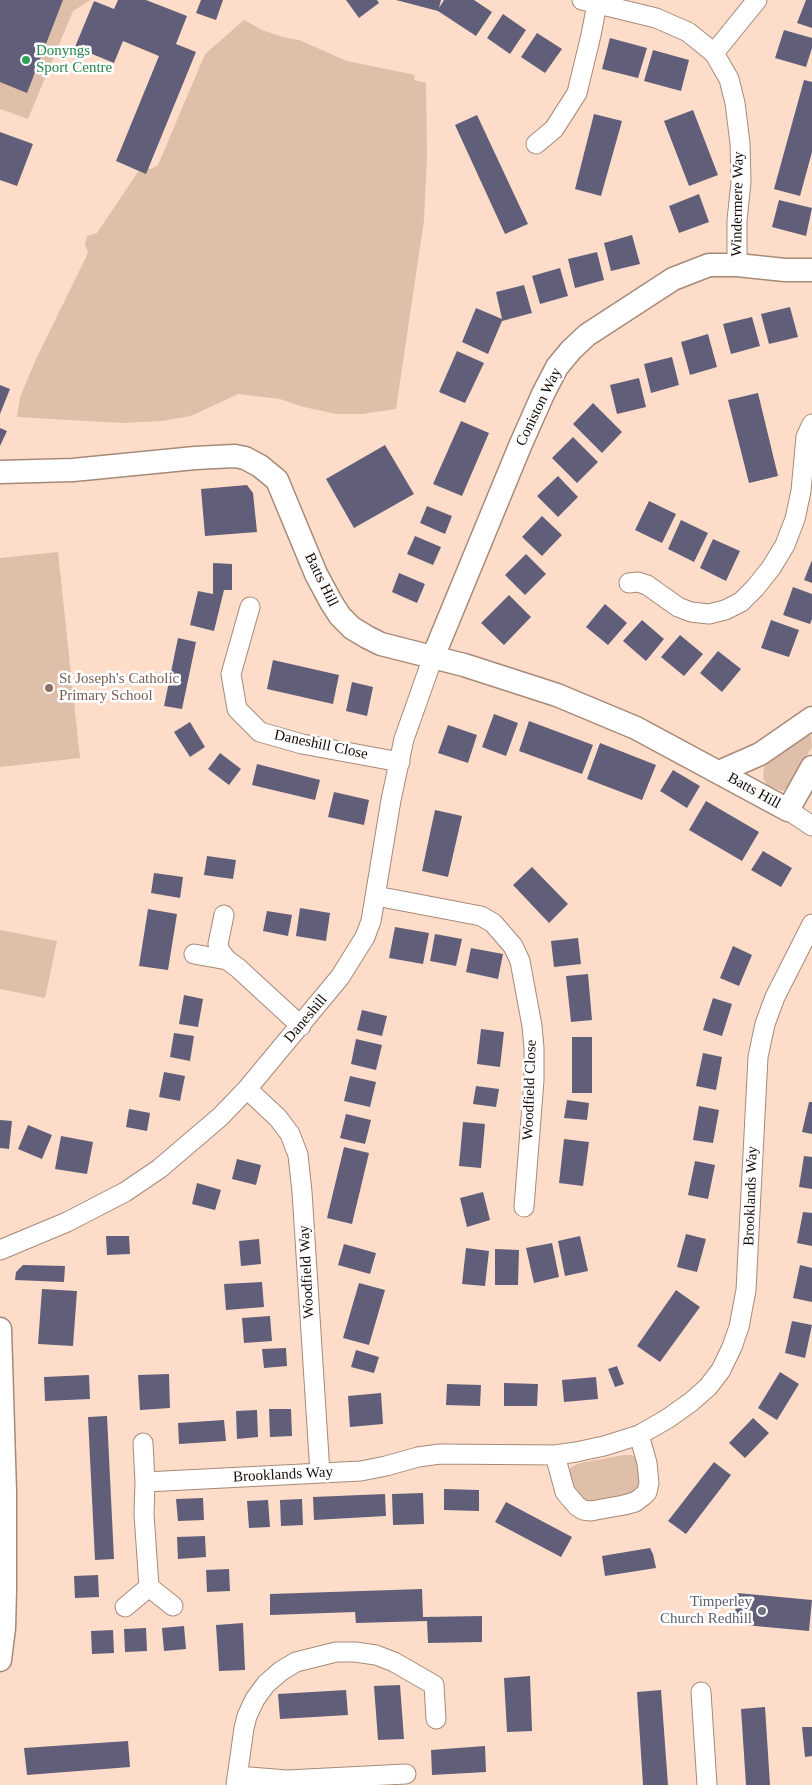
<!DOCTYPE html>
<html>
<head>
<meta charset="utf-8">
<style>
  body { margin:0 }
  canvas { display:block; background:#fdddca }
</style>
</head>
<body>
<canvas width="812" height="1785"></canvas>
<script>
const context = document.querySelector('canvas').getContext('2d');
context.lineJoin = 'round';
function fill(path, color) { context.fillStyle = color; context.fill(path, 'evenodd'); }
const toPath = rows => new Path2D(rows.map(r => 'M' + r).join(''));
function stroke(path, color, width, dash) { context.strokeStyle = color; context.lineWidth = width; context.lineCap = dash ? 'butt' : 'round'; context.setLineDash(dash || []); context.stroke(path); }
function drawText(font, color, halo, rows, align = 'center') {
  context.font = font + ' Georgia,serif'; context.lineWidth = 5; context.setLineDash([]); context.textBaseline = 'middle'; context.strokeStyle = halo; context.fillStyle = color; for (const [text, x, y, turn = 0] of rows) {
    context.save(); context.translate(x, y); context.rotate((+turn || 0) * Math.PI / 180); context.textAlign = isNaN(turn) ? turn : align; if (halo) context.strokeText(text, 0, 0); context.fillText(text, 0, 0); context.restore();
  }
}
fill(toPath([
  [0,0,91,0,73,11,28,119,0,109],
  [244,20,262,30,283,37,299,40,347,61,415,75,414,80,426,83,427,156,424,220,396,409,362,414,336,414,304,407,280,399,238,394,191,416,162,421,122,423,17,417,20,397,36,359,88,253,85,244,87,236,97,233,142,166,151,169,158,165,205,54],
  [58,552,80,758,0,767,0,558],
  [811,733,812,747,789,786,782,791,767,785,763,778,764,767,770,761],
  [0,930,57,941,45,998,0,989],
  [624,1455,631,1455,639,1459,644,1478,635,1494,595,1501,585,1501,576,1496,569,1472,571,1467,580,1463]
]), '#dfbeaa');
fill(toPath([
  [0,0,63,0,27,93,0,82],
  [118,0,146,0,187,16,176,44,196,52,146,174,116,161,159,56,123,41,114,63,75,47,94,1,114,9],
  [201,0,223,0,216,20,196,13],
  [346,0,377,0,379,3,359,18],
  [396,0,441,0,439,8,444,0,474,0,492,12,476,36,438,11],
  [806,0,812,0,812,28,797,23],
  [503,14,526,30,510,54,487,38],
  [784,30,812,38,812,48,806,67,775,58],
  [537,33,562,49,545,73,521,57],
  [610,38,647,48,638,78,602,69],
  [653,50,689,60,681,91,644,81],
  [804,80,812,82,812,152,800,196,774,189],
  [693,110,718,175,689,186,664,121],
  [594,114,622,121,601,196,575,189],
  [477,115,528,224,505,234,455,125],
  [0,132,33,144,17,186,0,180],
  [699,194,709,222,679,233,669,206],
  [779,200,812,208,806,236,772,227],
  [632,235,640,264,611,271,604,243],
  [597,252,604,280,575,288,568,259],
  [560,268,568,296,540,304,532,276],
  [524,285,532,313,502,321,488,354,462,342,476,308,502,319,496,292],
  [790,307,798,337,769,344,761,314],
  [752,317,760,346,731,354,723,324],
  [708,334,717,367,690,375,681,342],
  [457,351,484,363,465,403,439,392],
  [672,357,679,385,651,393,644,364],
  [639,378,646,407,617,414,610,385],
  [0,385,10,389,0,414],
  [758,393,778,476,749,483,728,400],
  [593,403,622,432,602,453,573,424],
  [461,421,489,433,462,496,433,484],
  [0,428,7,431,0,446],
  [573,437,598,462,577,483,552,458],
  [385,445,414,494,354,528,326,479],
  [558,476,578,497,558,517,537,496],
  [247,485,253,493,257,532,205,536,201,489],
  [649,501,676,514,662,543,635,530],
  [427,506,452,516,445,534,420,523],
  [542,516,562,535,542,556,522,537],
  [681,520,708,533,694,562,668,549],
  [415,536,441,547,433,565,407,554],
  [713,539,740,551,726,581,700,568],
  [526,554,546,574,525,595,505,575],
  [812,560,812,583,804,580],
  [213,563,232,564,232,590,224,590,214,631,190,625,198,591,213,594],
  [399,573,425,584,417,603,392,592],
  [793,587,812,594,812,619,810,624,783,615],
  [509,595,531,617,504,645,481,623],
  [605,604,627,623,608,645,586,627],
  [642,620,664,639,646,661,623,641],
  [771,620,799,630,789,657,761,648],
  [680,635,703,654,684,676,661,657],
  [178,638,196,642,182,709,164,706],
  [718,651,741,669,722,692,700,673],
  [273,660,339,675,333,704,267,689],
  [352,682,373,687,367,716,346,711],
  [494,714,518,723,506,756,482,747],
  [529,721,593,745,582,774,519,751],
  [190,722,205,747,190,757,174,732],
  [448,725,477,735,468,763,438,753],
  [600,743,656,765,642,800,587,779],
  [220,753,241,769,229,785,208,769],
  [257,764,320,780,315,800,252,785],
  [673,770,700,786,687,808,660,791],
  [334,792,369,800,364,825,328,817],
  [706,801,759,832,742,861,689,830],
  [435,810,462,816,448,877,422,871],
  [763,851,792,868,781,887,751,870],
  [207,856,236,860,233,879,204,875],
  [532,867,568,904,549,923,513,885],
  [154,873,183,877,180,898,151,893],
  [300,908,330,913,326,941,296,936],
  [148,909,177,914,168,970,139,966],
  [267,911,292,915,288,936,263,931],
  [395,927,429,933,423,964,389,958],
  [435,934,462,939,456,966,430,961],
  [578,938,581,964,554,967,551,941],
  [733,946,752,955,739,986,720,978],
  [471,948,503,954,498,979,466,972],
  [588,974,592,1020,571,1022,566,976],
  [184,995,203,999,198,1027,179,1024],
  [713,998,732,1004,722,1036,703,1030],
  [362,1010,387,1016,382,1036,357,1030],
  [481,1029,504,1032,500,1067,477,1064],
  [174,1033,194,1036,190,1061,170,1057],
  [572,1037,592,1037,592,1093,572,1093],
  [356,1039,382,1045,376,1070,351,1064],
  [703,1053,722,1057,716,1090,696,1086],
  [164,1072,185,1076,180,1101,159,1097],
  [350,1076,376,1082,370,1107,344,1101],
  [476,1086,499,1089,496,1107,473,1104],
  [567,1100,589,1103,587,1120,564,1118],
  [809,1102,812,1102,812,1134,802,1132],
  [699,1106,719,1110,713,1143,693,1140],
  [129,1109,150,1113,147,1131,126,1127],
  [346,1114,371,1120,365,1144,340,1138],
  [0,1120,12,1121,9,1149,0,1148],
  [463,1122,485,1124,481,1168,459,1166],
  [28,1125,52,1135,42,1159,18,1149],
  [61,1136,93,1142,87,1174,55,1169],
  [564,1139,589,1142,583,1186,559,1183],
  [344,1147,369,1153,352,1224,327,1218],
  [804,1156,812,1157,812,1189,799,1187],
  [237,1159,261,1165,256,1185,232,1179],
  [695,1161,715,1165,708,1199,688,1195],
  [197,1183,221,1190,215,1210,192,1204],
  [483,1192,490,1220,467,1227,460,1198],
  [803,1212,812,1213,812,1246,797,1243],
  [686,1234,706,1239,697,1272,677,1267],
  [106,1236,129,1236,130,1254,107,1255],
  [580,1236,588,1271,565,1276,558,1241],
  [259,1239,261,1264,241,1266,239,1241],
  [552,1243,559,1277,534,1283,526,1248],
  [344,1244,376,1253,370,1274,338,1265],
  [466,1248,489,1251,485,1286,462,1284],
  [495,1249,519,1250,518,1285,495,1285],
  [23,1265,65,1266,64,1282,15,1280,16,1272],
  [800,1265,812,1268,812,1302,793,1298],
  [262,1282,264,1307,226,1310,224,1284],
  [359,1283,385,1290,369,1345,343,1338],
  [42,1289,77,1291,73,1346,38,1344],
  [676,1290,700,1307,660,1362,637,1346],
  [270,1316,272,1341,244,1343,242,1318],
  [792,1321,812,1325,805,1358,785,1353],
  [286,1348,287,1366,264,1368,262,1349],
  [356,1350,379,1357,374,1373,351,1367],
  [617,1366,624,1384,615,1387,608,1369],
  [780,1372,799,1384,777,1420,758,1408],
  [169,1374,170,1408,140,1410,138,1375],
  [89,1375,90,1399,45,1401,44,1377],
  [596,1377,598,1399,564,1402,562,1380],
  [504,1383,538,1384,537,1406,504,1406],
  [447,1384,481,1385,480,1406,446,1405],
  [381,1393,383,1424,350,1427,348,1396],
  [269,1409,291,1409,292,1436,270,1437],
  [257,1410,258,1437,237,1439,236,1411],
  [107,1416,114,1559,95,1560,88,1417],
  [753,1418,769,1433,745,1458,729,1443],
  [224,1420,226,1441,179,1444,178,1423],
  [714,1462,731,1475,686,1534,668,1521],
  [444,1489,479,1490,479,1511,444,1510],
  [423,1493,424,1524,393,1525,392,1494],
  [385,1494,386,1516,314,1520,313,1497],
  [203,1498,204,1520,178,1521,176,1499],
  [302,1499,303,1525,281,1526,280,1500],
  [268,1500,270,1527,249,1528,247,1501],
  [506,1502,572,1537,561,1557,495,1522],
  [205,1536,206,1557,178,1559,177,1537],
  [650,1548,653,1554,656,1568,605,1576,602,1556],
  [229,1569,230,1591,207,1592,206,1570],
  [98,1575,99,1597,75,1598,74,1576],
  [422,1589,423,1617,482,1616,482,1642,428,1643,427,1621,356,1623,355,1612,270,1615,270,1594],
  [737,1593,812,1600,809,1631,734,1624],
  [243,1623,245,1670,219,1671,216,1625],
  [184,1626,186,1649,164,1651,162,1628],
  [146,1628,147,1651,125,1652,124,1629],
  [113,1630,114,1653,92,1654,91,1631],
  [530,1676,532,1731,507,1732,504,1678],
  [400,1685,404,1739,378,1740,374,1686],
  [346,1690,348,1715,280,1719,278,1694],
  [661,1690,668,1785,643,1785,637,1692],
  [765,1707,770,1785,746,1785,741,1709],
  [802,1727,812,1727,812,1756,805,1757],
  [128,1741,130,1767,27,1775,24,1748],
  [485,1746,486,1772,432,1775,431,1750]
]), '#615e79');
const minor = toPath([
  [582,0,656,18,688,32,714,53,729,79,735,103,740,143,741,182,737,220,737,265],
  [714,53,757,0],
  [536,144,554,129,577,93,591,35,597,4],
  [629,583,638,582,647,585,678,607,691,612,709,614,725,610,741,602,755,588,771,568,785,545,795,519,801,491,806,437,812,424],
  [250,607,231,674,237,709,260,732,302,744,400,762],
  [788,810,812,826],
  [376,896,481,916,493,923,513,946,520,961,532,1026,534,1048,534,1080,524,1207],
  [224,915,218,944,220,951,227,960],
  [194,954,227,960,238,968,301,1026],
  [247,1089,278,1118,290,1134,298,1155,302,1192,320,1473],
  [0,1250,67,1222,125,1192,159,1169,220,1117,247,1089,340,977,365,937,371,921,391,800,404,739,433,657],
  [143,1443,145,1482],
  [555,1455,565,1492,577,1506,583,1510,591,1511,624,1505,635,1502,643,1496,647,1492,649,1483,647,1463,639,1435],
  [173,1606,149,1587,144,1514,145,1482,361,1471,386,1466,418,1457,440,1454,555,1455,576,1452,604,1446,639,1435,667,1419,691,1402,708,1387,721,1370,732,1347,739,1327,746,1290,758,1057,765,1024,775,997,812,924],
  [125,1607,149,1587],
  [701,1692,707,1785],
  [237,1776,287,1780,406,1774],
  [236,1785,244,1728,247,1716,255,1699,266,1684,281,1671,296,1662,336,1652,355,1652,376,1655,394,1662,434,1685,436,1719]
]);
const tertiary = toPath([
  [0,472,73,470,195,458,235,456,245,458,260,466,277,480,316,574,331,602,340,616,352,628,367,637,381,644,464,665,557,695,636,728,788,810,812,767],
  [433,657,520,446,543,394,557,367,571,350,587,335,673,279,709,265,737,265,785,270,812,270],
  [719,772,760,754,812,718],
  [0,1329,5,1492,5,1590,4,1628,0,1660]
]);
stroke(minor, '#a78978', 21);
stroke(tertiary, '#a78978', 25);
stroke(minor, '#fff', 19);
stroke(tertiary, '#fff', 22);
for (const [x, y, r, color] of [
  [26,60,5,"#2e9e5b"],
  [49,688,5,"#8d6e63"],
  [762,1611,5,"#6b7280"]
]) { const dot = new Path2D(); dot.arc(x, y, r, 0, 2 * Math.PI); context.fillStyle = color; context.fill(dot); stroke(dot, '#fff', 2); }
drawText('15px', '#27864d', '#fff', [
  ["Donyngs",36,51],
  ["Sport Centre",36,68]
], 'left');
drawText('15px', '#160c06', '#fff', [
  ["Windermere Way",738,204,-89],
  ["Coniston Way",539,407,-64],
  ["Batts Hill",321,580,64],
  ["Daneshill Close",321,745,12],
  ["Batts Hill",754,791,29],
  ["Daneshill",306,1019,-50],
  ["Woodfield Close",530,1090,-88],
  ["Brooklands Way",751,1196,-88],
  ["Woodfield Way",307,1272,-93],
  ["Brooklands Way",283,1475,-3]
]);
drawText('15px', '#785e54', '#fff', [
  ["St Joseph's Catholic",59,679],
  ["Primary School",59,696]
], 'left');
drawText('15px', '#5b616d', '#fff', [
  ["Timperley",752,1602],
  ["Church Redhill",752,1619]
], 'right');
</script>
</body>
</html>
